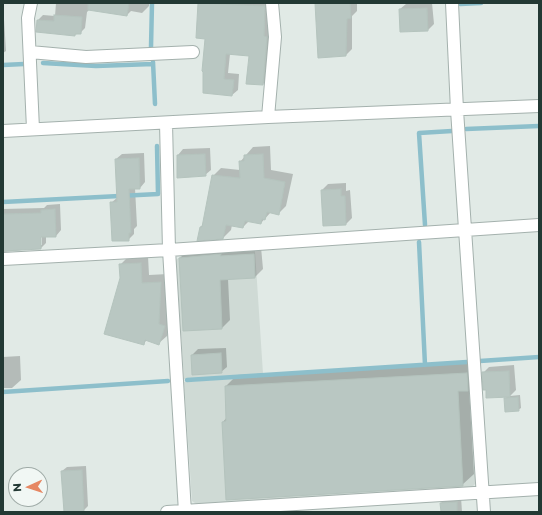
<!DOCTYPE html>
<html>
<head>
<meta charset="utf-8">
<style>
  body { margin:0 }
  #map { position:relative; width:542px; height:515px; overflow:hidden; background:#e1eae6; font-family:Montserrat,sans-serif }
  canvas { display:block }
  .frame { position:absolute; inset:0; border:4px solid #233934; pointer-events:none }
  .north { position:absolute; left:8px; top:467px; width:40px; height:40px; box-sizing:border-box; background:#f1f7f4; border:1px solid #9faba7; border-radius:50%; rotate:267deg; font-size:11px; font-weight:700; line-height:16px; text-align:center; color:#233934 }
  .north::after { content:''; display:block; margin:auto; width:14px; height:18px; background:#e68763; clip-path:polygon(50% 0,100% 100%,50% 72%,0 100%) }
</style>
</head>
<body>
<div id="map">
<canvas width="542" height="515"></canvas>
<div class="frame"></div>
<div class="north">N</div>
</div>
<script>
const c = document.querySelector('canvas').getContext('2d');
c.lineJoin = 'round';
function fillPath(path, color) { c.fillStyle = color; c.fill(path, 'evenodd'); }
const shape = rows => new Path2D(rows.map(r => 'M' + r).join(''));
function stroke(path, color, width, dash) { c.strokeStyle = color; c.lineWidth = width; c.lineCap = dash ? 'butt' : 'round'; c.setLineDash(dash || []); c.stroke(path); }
const built = shape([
  [255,251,263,374,184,379,176,260,182,255],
  [469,363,476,483,471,488,198,505,192,501,184,382]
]);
const shadow = shape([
  [3,3,6,51,3,53],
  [56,3,93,3,92,7,87,12,85,28,80,33,74,35,38,20,43,15,55,16],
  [100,3,149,3,149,6,142,13,131,11,127,15],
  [199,3,270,3,268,79,263,84,250,55,230,54,228,73,239,74,238,90,232,95,204,92,206,38,197,37],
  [280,3,304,3,281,4],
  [316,3,357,3,357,11,352,16,352,49,346,55],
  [432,3,434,24,428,30,400,9,406,4],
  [270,146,271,170,293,174,286,206,278,214,271,212,261,223,249,221,243,227,232,225,231,230,223,238,200,227,204,224,213,176,221,168,240,170,240,162,253,147],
  [210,148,211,170,205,175,178,155,183,149],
  [144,153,145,182,140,188,135,188,137,226,134,229,134,234,128,240,111,203,118,197,116,159,122,154],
  [346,183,346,191,350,190,352,218,346,224,322,190,328,184],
  [60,204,61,230,56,236,46,236,46,243,41,248,3,252,3,209,44,208,47,205],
  [40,232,42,232,42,245,40,245],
  [261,247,263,269,255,277,228,279,230,320,222,328,180,258,188,250],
  [148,256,149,275,168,274,167,317,172,318,167,336,159,343,147,340,143,344,121,278,120,265,128,257],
  [226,348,227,367,221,372,192,355,198,349],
  [20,356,21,380,12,388,3,388,3,357],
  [478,362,479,378,469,388,474,474,462,485,223,422,227,417,226,386,237,375],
  [514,365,516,390,510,396,520,395,521,408,518,410,505,399,508,396,487,389,483,373,489,367],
  [86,466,88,506,83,511,62,471,67,467],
  [461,497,462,512,470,512,442,512,441,503,446,498]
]);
const stream = shape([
  [460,4,481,3],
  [151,47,152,3],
  [153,62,155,104],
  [43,63,96,66,153,64],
  [3,65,24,64],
  [466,129,539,126],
  [3,202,158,194,157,146],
  [425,225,419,133,452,131],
  [419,242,425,365],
  [480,361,539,357],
  [187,380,467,362],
  [3,392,168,381]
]);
const building = shape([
  [88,3,129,3,127,16,88,10,88,3],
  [198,3,265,6,264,36,267,37,263,85,246,84,249,56,226,54,224,79,234,80,232,96,203,93,203,72,202,71,205,39,196,38,198,3],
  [315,3,350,3,351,18,347,19,346,56,318,58,315,3],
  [427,8,428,31,400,32,399,9,427,8],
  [54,15,82,17,81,34,75,34,75,36,36,32,37,20,54,21,54,15],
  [205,154,206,176,177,178,177,155,205,154],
  [263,154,264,178,285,182,279,215,267,212,265,220,262,219,261,224,245,221,243,228,226,225,223,239,197,241,200,227,202,227,212,175,240,178,239,161,244,161,244,155,263,154],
  [139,158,140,189,129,189,131,233,129,233,129,241,112,241,110,202,117,202,115,159,139,158],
  [341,189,341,196,345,196,346,225,323,226,321,190,341,189],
  [55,209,56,237,41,237,41,249,3,251,3,214,41,213,41,210,55,209],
  [221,254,220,256,254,254,255,278,220,280,222,329,183,331,179,258,221,254],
  [141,263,142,283,161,282,159,324,165,326,159,345,145,340,144,345,104,334,120,278,119,264,141,263],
  [221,353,222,373,192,375,191,355,221,353],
  [509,371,510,397,486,398,486,390,483,390,482,372,509,371],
  [467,373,468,391,458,391,463,486,226,500,222,422,226,421,225,386,467,373],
  [518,397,519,411,505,412,504,398,518,397],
  [82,470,84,512,64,512,61,471,82,470],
  [457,502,457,512,441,512,440,503,457,502]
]);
const minor = shape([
  [31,3,28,18,33,129],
  [452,3,457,110,484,512],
  [30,52,86,57,193,52],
  [268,117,275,37,272,3],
  [166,123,169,250,185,512],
  [3,131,268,117,539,106],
  [3,259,169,250,539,225],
  [167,512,539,489]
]);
fillPath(built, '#cfdad5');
fillPath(shadow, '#0003');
stroke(stream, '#8dbfcb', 4.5);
fillPath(building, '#b9c7c2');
stroke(building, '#b4c3bd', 1);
stroke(minor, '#a4b1ad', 14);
stroke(minor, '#fff', 12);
</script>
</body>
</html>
